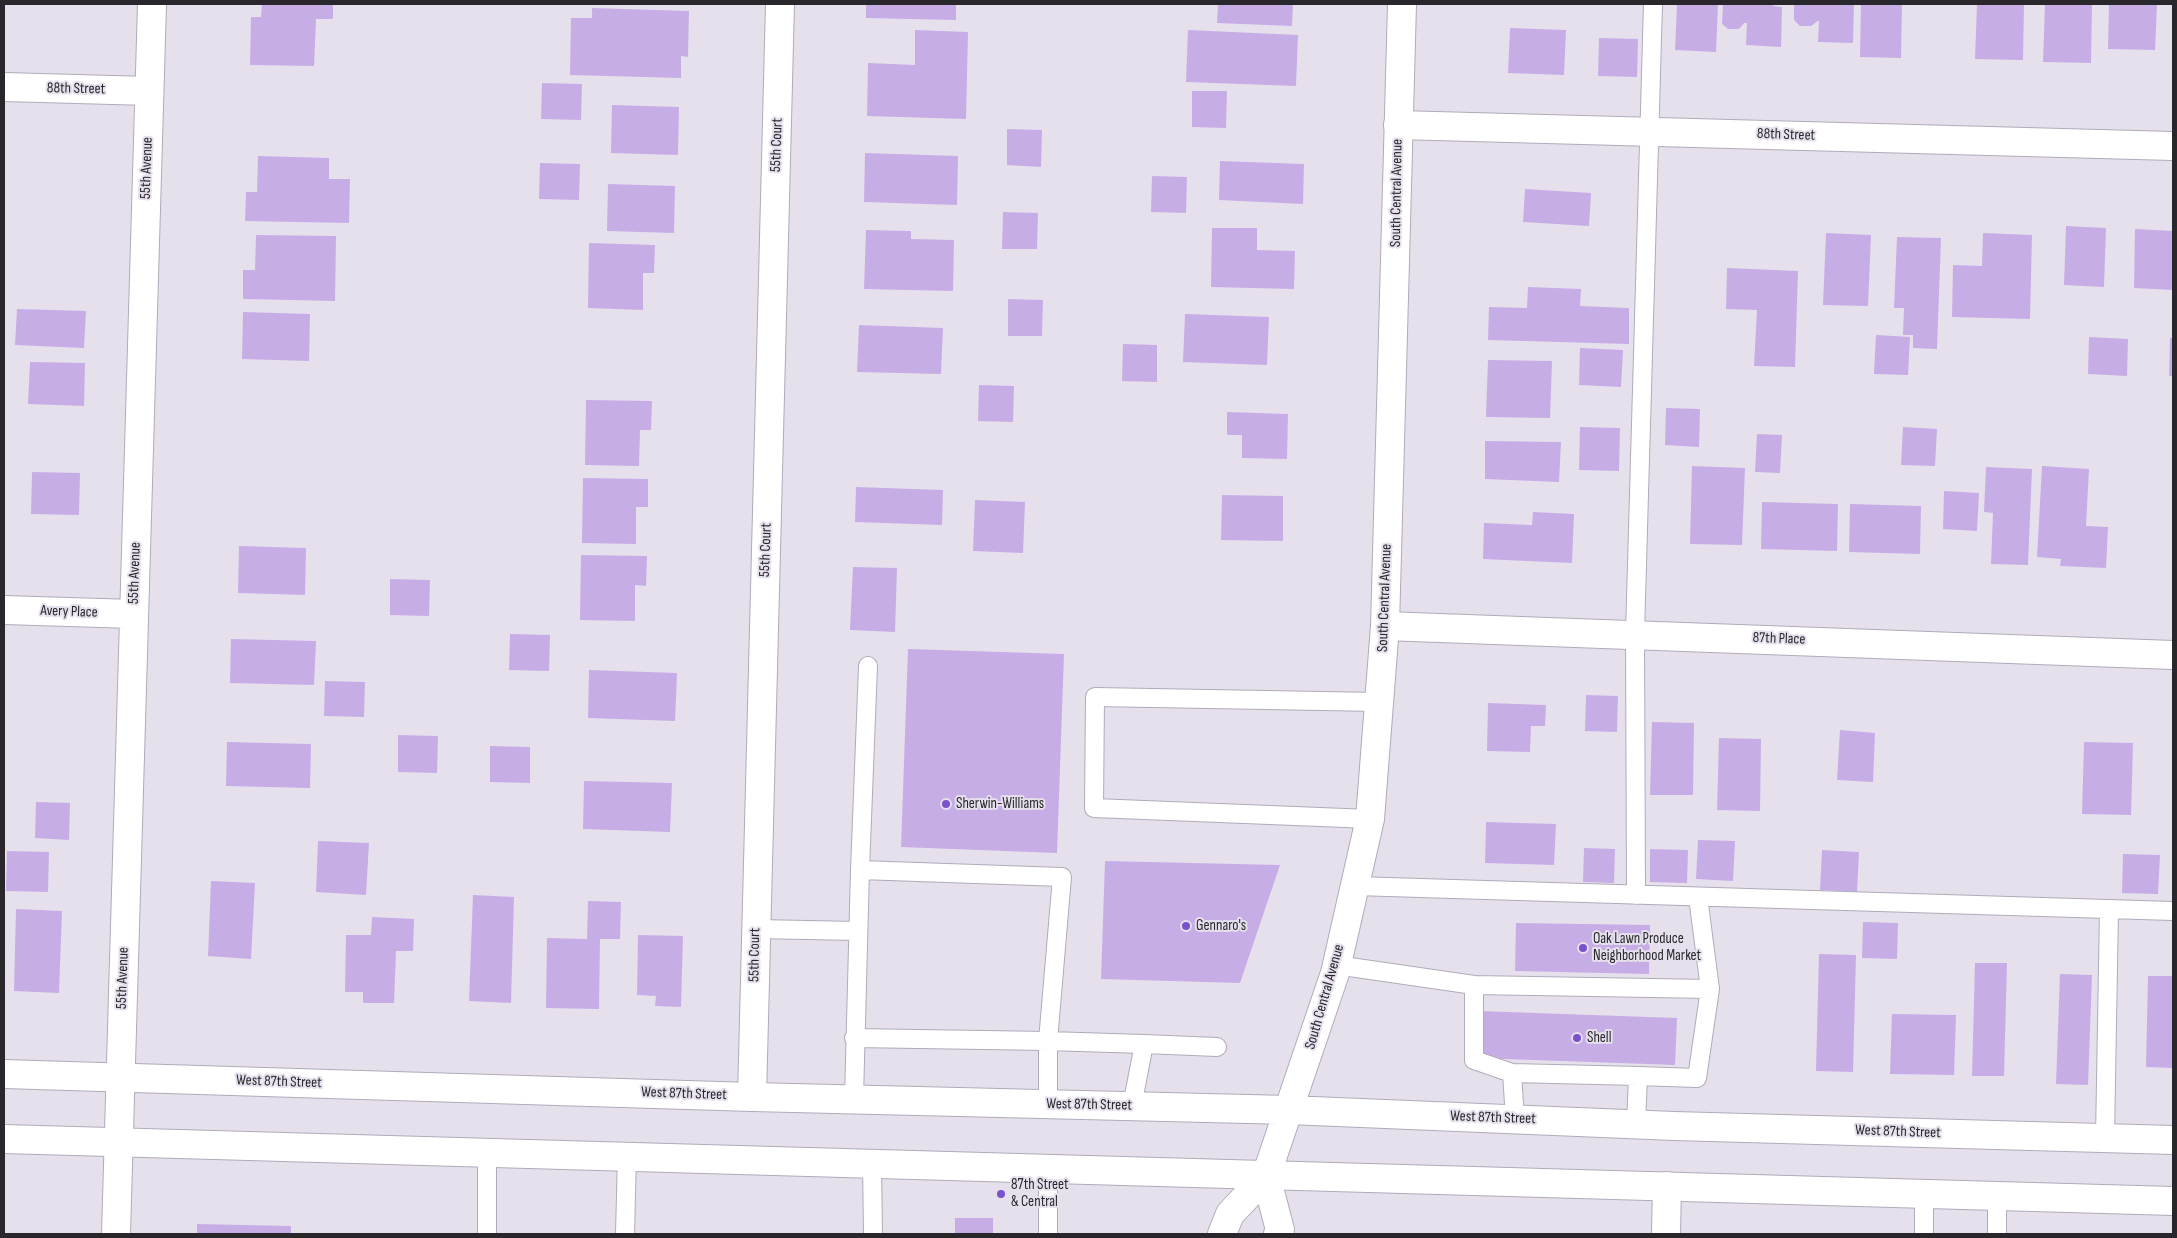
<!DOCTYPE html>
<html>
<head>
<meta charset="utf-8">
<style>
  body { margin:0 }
  #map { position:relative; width:2177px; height:1238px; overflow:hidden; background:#e6e0ed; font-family:"Sofia Sans Condensed",sans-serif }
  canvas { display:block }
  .frame { position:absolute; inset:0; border:5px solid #29272b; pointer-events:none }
</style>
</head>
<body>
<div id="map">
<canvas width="2177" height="1238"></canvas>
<div class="frame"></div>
</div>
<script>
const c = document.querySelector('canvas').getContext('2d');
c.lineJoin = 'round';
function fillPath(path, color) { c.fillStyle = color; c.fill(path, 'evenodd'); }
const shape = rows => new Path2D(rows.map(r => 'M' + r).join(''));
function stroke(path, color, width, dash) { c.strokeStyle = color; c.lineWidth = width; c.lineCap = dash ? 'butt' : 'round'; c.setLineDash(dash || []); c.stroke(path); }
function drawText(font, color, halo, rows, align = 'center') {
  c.font = font + ' "Sofia Sans Condensed",sans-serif'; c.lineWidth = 4; c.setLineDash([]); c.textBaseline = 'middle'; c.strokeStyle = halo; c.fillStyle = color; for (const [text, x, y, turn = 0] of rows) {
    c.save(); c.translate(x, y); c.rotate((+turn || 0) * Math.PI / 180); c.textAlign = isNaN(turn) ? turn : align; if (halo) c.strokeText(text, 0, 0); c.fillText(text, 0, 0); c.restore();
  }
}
const building = shape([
  [262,4,333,4,333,19,316,19,314,66,250,65,251,17,261,17],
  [866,4,956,4,956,20,866,18],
  [1218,4,1293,4,1292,26,1217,23],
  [1677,4,1718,4,1716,52,1675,50],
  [1723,4,1773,4,1773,6,1782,7,1781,47,1746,45,1747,23,1744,23,1739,29,1728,29,1722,24],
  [1794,4,1854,4,1853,43,1818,42,1819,20,1811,26,1800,26,1794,20],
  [1861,4,1902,4,1901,58,1860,57],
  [1977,4,2024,4,2023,60,1975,59],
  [2045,4,2092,4,2091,63,2043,62],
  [2109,4,2157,4,2155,50,2108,49],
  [592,8,689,11,688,57,681,56,681,78,570,75,571,18,592,18],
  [1510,28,1566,30,1564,75,1508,73],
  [915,30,968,32,966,119,867,116,868,63,915,65],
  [1188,30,1298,35,1296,86,1186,82],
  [1599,38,1638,39,1637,77,1598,76],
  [542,83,582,84,581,120,541,119],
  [1192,91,1227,91,1226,128,1192,127],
  [612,105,679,107,678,155,611,153],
  [1007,129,1042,130,1041,167,1007,165],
  [865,153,958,156,957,205,864,202],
  [258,156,329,158,329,179,350,179,349,223,245,221,246,192,257,192],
  [1220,161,1304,164,1303,204,1219,200],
  [540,163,580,164,579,200,539,199],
  [1152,176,1187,177,1186,213,1151,212],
  [608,184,675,186,674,233,607,231],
  [1525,189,1591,193,1589,226,1523,222],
  [1003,212,1038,213,1037,249,1002,249],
  [2066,226,2106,228,2104,287,2064,285],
  [1212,228,1257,228,1257,250,1295,251,1294,289,1211,287],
  [2135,229,2173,231,2173,290,2134,288],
  [866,230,911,231,911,239,954,240,953,291,864,289],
  [1826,233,1871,235,1868,306,1823,305],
  [1983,233,2032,235,2030,319,1952,317,1953,265,1982,266],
  [256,235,336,236,335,301,243,299,243,270,255,270],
  [1897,237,1941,238,1937,349,1913,348,1913,335,1903,335,1904,308,1894,308],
  [589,243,655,245,654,273,643,273,643,310,588,308],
  [1727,268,1798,271,1795,367,1754,366,1757,310,1726,309],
  [1528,287,1581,289,1580,306,1629,308,1629,344,1488,340,1489,307,1527,308],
  [1008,299,1043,300,1042,336,1008,336],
  [17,309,86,311,84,348,15,345],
  [243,312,310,314,309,361,242,359],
  [1185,314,1269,317,1267,365,1183,362],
  [859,325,943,328,941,374,857,372],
  [1876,335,1910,337,1908,375,1874,374],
  [2089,337,2128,339,2127,376,2088,374],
  [2170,338,2173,338,2173,376,2169,376],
  [1123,344,1157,345,1157,382,1122,381],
  [1580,348,1623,350,1621,387,1579,385],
  [1488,360,1552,361,1550,418,1486,417],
  [30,362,85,363,84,406,28,404],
  [979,385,1014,386,1013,422,978,421],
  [586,400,652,401,651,430,640,430,639,466,585,465],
  [1666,408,1700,409,1699,447,1665,445],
  [1227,412,1288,414,1287,459,1242,458,1242,435,1227,435],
  [1580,427,1620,428,1619,471,1579,470],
  [1903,427,1937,429,1935,466,1901,465],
  [1757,434,1782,435,1780,473,1755,472],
  [1485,441,1561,442,1559,482,1485,479],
  [1692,466,1745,468,1742,545,1690,544],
  [2042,466,2089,469,2086,526,2108,527,2106,568,2060,566,2061,559,2037,557],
  [1986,467,2032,469,2028,565,1991,564,1993,513,1984,512],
  [32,472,80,473,79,515,31,514],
  [583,478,648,479,648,507,636,507,636,544,582,543],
  [856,487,943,490,942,525,855,522],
  [1944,491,1979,493,1977,531,1943,529],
  [1222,495,1283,496,1283,541,1221,540],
  [975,500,1025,502,1023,553,973,551],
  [1762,502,1838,504,1837,551,1761,549],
  [1850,504,1921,506,1920,554,1849,552],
  [1533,512,1574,514,1572,563,1483,559,1484,523,1532,525],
  [239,546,306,548,305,595,238,593],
  [581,555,647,556,646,586,635,585,635,621,580,620],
  [853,567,897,568,895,632,850,630],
  [390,579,430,580,429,616,390,615],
  [510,634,550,635,549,671,509,670],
  [231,639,316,641,314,685,230,683],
  [908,649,1064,654,1057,853,901,847],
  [589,670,677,673,675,721,588,718],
  [325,681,365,682,364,717,324,716],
  [1586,695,1618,696,1617,732,1585,731],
  [1488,703,1546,705,1545,726,1531,726,1530,752,1487,751],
  [1652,722,1694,723,1693,795,1650,795],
  [1840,730,1875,733,1873,782,1837,780],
  [398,735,438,736,437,773,398,772],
  [1719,738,1761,739,1760,811,1717,810],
  [227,742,311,744,310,788,226,786],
  [2084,742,2133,743,2131,815,2082,814],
  [490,746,530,747,530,783,490,782],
  [584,781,672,783,670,832,583,829],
  [36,802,70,803,69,840,35,838],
  [1486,822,1556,824,1554,865,1485,863],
  [1698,840,1735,841,1733,881,1696,879],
  [318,841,369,843,366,895,316,892],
  [1584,848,1615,849,1614,883,1583,882],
  [1650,849,1688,850,1687,883,1650,882],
  [1822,850,1859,852,1857,892,1820,890],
  [7,851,49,852,48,892,6,891],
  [2123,854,2160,855,2158,894,2122,893],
  [1105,861,1280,865,1240,983,1101,979],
  [211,881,255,883,251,959,208,956],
  [473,895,514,897,511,1003,469,1001],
  [588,901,621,902,620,939,600,939,599,1009,546,1008,547,938,587,939],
  [16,909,62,911,59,993,14,991],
  [372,917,414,919,413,951,396,951,394,1003,363,1003,363,992,345,992,346,935,371,935],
  [1863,922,1898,923,1897,959,1862,958],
  [1516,923,1650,925,1649,974,1515,971],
  [638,935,683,936,681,1007,655,1006,656,996,637,995],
  [1819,954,1856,955,1853,1072,1816,1071],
  [1975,963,2007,963,2004,1076,1972,1076],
  [2060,974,2092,975,2088,1085,2056,1084],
  [2148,976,2173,976,2173,1068,2146,1067],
  [1479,1011,1677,1018,1675,1065,1477,1058],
  [1892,1014,1956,1015,1954,1075,1890,1074],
  [955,1218,993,1218,993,1234,955,1234],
  [197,1224,291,1226,291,1234,197,1234]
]);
const lane = shape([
  [1370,819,1094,808,1095,697,1379,702],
  [1355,886,2173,911],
  [1636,895,1635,634,1653,4],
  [1698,897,1710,989],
  [756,929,858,931],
  [1336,965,1474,985,1474,1060,1512,1073],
  [1474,985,1710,989,1697,1078,1638,1076],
  [854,1038,1048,1041,1062,877,860,870,868,666],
  [854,1098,860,870],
  [1048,1104,1048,1041,1144,1044],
  [1132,1106,1144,1044,1217,1047],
  [1515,1119,1512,1073,1638,1076,1636,1124],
  [2105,1138,2109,909],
  [872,1164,873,1234],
  [1048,1168,1048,1234],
  [487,1234,487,1152],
  [625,1234,627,1156],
  [1924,1234,1924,1193],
  [1997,1234,1997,1195]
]);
const street = shape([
  [4,87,149,91],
  [1398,125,2173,146],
  [4,610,134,614],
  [1385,626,2173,655],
  [752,1097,780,4],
  [116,1234,152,4],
  [1666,1234,1667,1186]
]);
const secondary = shape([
  [4,1074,752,1097,1289,1110,1674,1126,2173,1140],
  [4,1139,2173,1201],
  [1266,1176,1280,1230,1278,1234],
  [1222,1234,1230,1214,1266,1176,1335,973,1370,819,1385,626,1402,4]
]);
const markers = [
  [946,804,5,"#7a52cb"],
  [1186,926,5,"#7a52cb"],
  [1583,948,5,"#7a52cb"],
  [1577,1038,5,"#7a52cb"],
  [1001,1194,5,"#7a52cb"]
];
const streetNames = [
  ["88th Street",76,89,1],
  ["88th Street",1786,135,2],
  ["55th Court",777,145,-88],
  ["55th Avenue",147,168,-88],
  ["South Central Avenue",1397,193,-89],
  ["55th Court",766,550,-88],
  ["55th Avenue",135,573,-88],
  ["South Central Avenue",1385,598,-88],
  ["Avery Place",69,612,2],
  ["87th Place",1779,639,2],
  ["55th Court",755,955,-89],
  ["55th Avenue",123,978,-88],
  ["South Central Avenue",1325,997,-74],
  ["West 87th Street",279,1082,2],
  ["West 87th Street",684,1094,2],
  ["West 87th Street",1089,1105,1],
  ["West 87th Street",1493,1118,2],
  ["West 87th Street",1898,1132,2]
];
const poiNames = [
  ["Sherwin-Williams",956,804],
  ["Gennaro's",1196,926],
  ["Oak Lawn Produce",1593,939],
  ["Neighborhood Market",1593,956],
  ["Shell",1587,1038],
  ["87th Street",1011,1185],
  ["& Central",1011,1202]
];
fillPath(building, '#c7ade6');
stroke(lane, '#b0abb8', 20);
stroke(street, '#b0abb8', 30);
stroke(secondary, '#b0abb8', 30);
stroke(lane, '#fff', 18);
stroke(street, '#fff', 28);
stroke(secondary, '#fff', 28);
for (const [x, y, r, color] of markers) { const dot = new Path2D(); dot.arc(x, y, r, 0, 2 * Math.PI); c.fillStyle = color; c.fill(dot); stroke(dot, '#e6e0ed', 2); }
drawText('15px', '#29272b', '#e6e0ed', streetNames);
drawText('15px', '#29272b', '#e6e0ed', poiNames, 'left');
</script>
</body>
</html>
